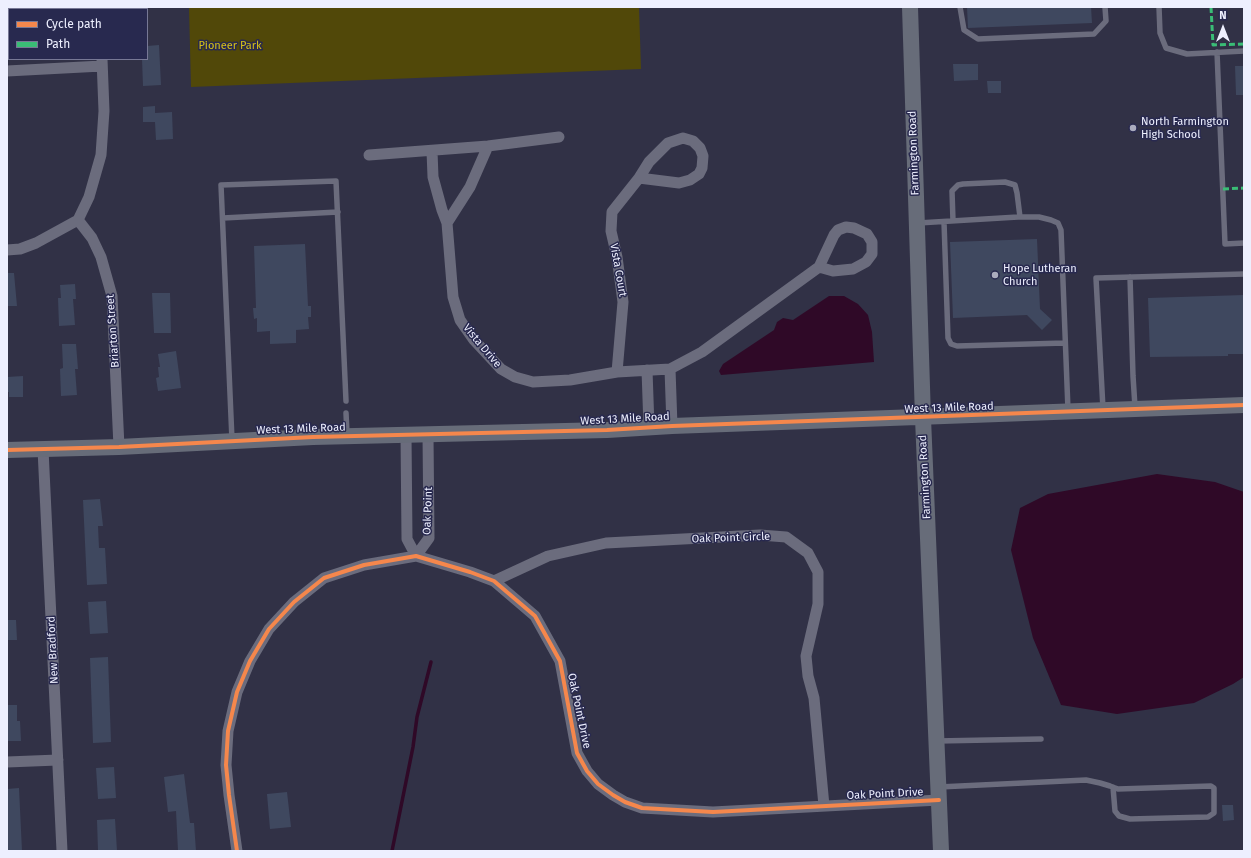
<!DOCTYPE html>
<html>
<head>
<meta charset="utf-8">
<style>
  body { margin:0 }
  #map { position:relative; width:1251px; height:858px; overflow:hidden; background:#313146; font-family:"Fira Sans",sans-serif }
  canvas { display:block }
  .frame { position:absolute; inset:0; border:8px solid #edeffe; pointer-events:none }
  .legend { position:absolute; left:8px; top:8px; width:140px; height:52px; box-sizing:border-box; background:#28294f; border:1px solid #777895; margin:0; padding:5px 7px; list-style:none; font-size:12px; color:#edeffe }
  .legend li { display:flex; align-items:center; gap:8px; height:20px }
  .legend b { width:20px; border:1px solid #777895 }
  .north { position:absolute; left:1203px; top:8px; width:40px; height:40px; -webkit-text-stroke:3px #28294f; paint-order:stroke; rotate:0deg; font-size:11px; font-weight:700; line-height:16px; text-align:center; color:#edeffe }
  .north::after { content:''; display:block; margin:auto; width:14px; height:18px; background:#edeffe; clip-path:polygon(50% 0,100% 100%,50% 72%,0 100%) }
</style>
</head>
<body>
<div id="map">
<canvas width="1251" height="858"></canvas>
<div class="frame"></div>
<ul class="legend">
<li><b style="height:5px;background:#f5874c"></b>Cycle path</li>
<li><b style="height:5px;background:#3abd76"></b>Path</li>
</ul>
<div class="north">N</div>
</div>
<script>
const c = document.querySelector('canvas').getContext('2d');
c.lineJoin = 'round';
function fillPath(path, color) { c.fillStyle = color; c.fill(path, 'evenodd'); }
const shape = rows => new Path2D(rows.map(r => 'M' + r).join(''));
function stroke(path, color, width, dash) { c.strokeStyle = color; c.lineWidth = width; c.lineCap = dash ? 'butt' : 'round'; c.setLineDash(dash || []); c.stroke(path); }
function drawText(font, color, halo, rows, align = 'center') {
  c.font = font + ' "Fira Sans",sans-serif'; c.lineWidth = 3; c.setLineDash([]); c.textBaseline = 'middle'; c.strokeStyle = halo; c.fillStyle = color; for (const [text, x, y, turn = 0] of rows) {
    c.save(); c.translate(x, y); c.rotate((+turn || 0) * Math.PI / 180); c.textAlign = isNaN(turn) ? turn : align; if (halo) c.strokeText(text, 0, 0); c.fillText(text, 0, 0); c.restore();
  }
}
const green = shape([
  [189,7,639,7,641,69,191,87]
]);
const water = shape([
  [829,296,844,296,858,304,868,315,872,332,874,362,721,375,719,371,723,364,774,330,777,322,783,318,793,320],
  [1157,474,1215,482,1244,492,1244,677,1233,684,1194,703,1117,714,1061,705,1033,638,1011,550,1020,508,1048,494]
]);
const stream = shape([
  [392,851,413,747,417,717,431,662]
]);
const building = shape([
  [967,7,1091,7,1092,23,968,28],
  [159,45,161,85,143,86,142,59,147,59,147,46],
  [953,64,978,64,978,80,954,81],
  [1235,66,1244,66,1244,95,1236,95],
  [987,81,1001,81,1001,93,988,93],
  [155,106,155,113,172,112,173,139,156,140,155,122,143,122,143,107],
  [1037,239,1040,309,1052,320,1042,330,1027,315,953,318,950,242],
  [305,244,308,306,311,306,311,317,308,317,309,329,296,330,296,343,270,344,270,331,257,332,257,318,254,319,253,308,256,308,254,246],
  [7,273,14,273,17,306,7,306],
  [75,284,76,299,73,299,75,325,59,326,58,298,61,298,60,285],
  [152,293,170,293,171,333,154,333],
  [1244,295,1244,354,1228,354,1228,356,1150,357,1148,298],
  [62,344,76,344,78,369,75,369,77,395,61,396,60,369,63,368],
  [176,351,181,388,158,391,156,378,159,377,158,367,160,367,158,354],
  [23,376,23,397,9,397,9,392,7,392,7,377],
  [100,499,103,526,98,526,99,548,105,548,107,584,87,585,83,500],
  [106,601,108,633,90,634,88,602],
  [7,620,16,620,17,640,7,640],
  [108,657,111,742,93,743,90,658],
  [7,705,17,705,17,721,20,721,21,741,7,741],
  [114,767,116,798,98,799,96,768],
  [184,774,190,823,194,823,196,851,178,851,176,811,168,812,164,777],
  [19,788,22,851,7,851,7,789],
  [287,792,291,827,270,829,267,794],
  [1222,805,1233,805,1234,820,1223,821],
  [115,819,117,851,98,851,97,820]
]);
const lane = shape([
  [960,7,964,30,978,39,1094,34,1106,21,1105,7],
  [1159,7,1160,33,1166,48,1187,54,1244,51],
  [1217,52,1225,244,1244,243],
  [223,218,338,212],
  [953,221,952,191,958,185,963,184,1005,182,1015,185,1017,193,1020,217],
  [944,222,948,338,951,344,957,346,1065,343],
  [918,223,1018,217,1039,217,1051,220,1058,223,1061,230,1068,410],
  [1130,277,1133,376,1135,407],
  [1103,409,1096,278,1244,274],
  [346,413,347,434],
  [232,440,221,185,336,181,346,401],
  [937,741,1041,739],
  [939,787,1086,780,1100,783,1110,786,1118,789,1211,786,1214,788,1214,813,1208,817,1130,819,1119,816,1115,811,1113,787]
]);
const street = shape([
  [101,7,101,9],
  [7,71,102,66],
  [432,151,433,177,442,210,447,223,453,297,460,320,474,340,501,369,515,377,533,382,570,380,617,372,670,369,702,352,819,267,834,235,838,230,846,227,854,228,867,234,872,242,872,254,866,262,853,269,833,271,819,267],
  [369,155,488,146,559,137],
  [78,220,92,238,101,257,112,296,119,447],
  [78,220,89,197,101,155,104,111,102,59],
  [447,223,470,187,488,146],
  [7,250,20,249,36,243,78,220],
  [670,369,672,426],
  [647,370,649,427],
  [617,372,623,302,617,257,611,231,612,212,639,178,649,162,668,143,683,138,693,141,700,148,703,156,702,168,699,174,690,180,679,183,639,178],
  [406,435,407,539,416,556,429,538,428,435],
  [43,449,62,851],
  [494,581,548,556,606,543,760,535,786,537,808,553,818,572,818,604,806,656,808,676,814,698,824,806],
  [7,762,58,760],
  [237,851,229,795,226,765,228,731,237,692,250,661,269,629,294,602,324,578,364,565,416,556,470,572,494,581,535,616,560,661,577,753,587,771,598,784,613,795,625,802,642,808,713,812,939,800]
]);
const secondary = shape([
  [910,7,923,418,941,851],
  [7,450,119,447,313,437,607,430,672,426,1244,405]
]);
const quiet = shape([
  [1211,7,1213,45,1244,44],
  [1223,189,1244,188]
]);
const cycleway = shape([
  [7,450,119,447,313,437,607,430,672,426,1244,405],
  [237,851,229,795,226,765,228,731,237,692,250,661,269,629,294,602,324,578,364,565,416,556,470,572,494,581,535,616,560,661,577,753,587,771,598,784,613,795,625,802,642,808,713,812,939,800]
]);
const markers = [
  [1133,128,4,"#abacbe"],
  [995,275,4,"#abacbe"]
];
const parkNames = [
  ["Pioneer Park",230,46]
];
const poiNames = [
  ["North Farmington",1141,122],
  ["High School",1141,135],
  ["Hope Lutheran",1003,269],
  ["Church",1003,282]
];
const streetNames = [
  ["Farmington Road",914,153,-92],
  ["Vista Court",618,270,80],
  ["Briarton Street",113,331,-94],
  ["Vista Drive",482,346,50],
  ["West 13 Mile Road",949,408,-2],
  ["West 13 Mile Road",625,419,-3],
  ["West 13 Mile Road",301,429,-2],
  ["Farmington Road",925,477,-93],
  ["Oak Point",428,511,-88],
  ["Oak Point Circle",731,538,-2],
  ["New Bradford",53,650,-93],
  ["Oak Point Drive",579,711,78],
  ["Oak Point Drive",885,794,-3]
];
fillPath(green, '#514809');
fillPath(water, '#2f0927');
stroke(stream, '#2f0927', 3.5);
fillPath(building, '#3f485f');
stroke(lane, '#6b6c7d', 5.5);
stroke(street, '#6b6c7d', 11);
stroke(secondary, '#676c79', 16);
stroke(quiet, '#3abd76', 3, [6, 3]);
stroke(cycleway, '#f5874c', 4);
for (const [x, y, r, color] of markers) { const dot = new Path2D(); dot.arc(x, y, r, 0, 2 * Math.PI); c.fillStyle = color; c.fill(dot); stroke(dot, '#28294f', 1.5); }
drawText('11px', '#d6c016', '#28294f', parkNames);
drawText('11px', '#edeffe', '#28294f', poiNames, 'left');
drawText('11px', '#edeffe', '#28294f', streetNames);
</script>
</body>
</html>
